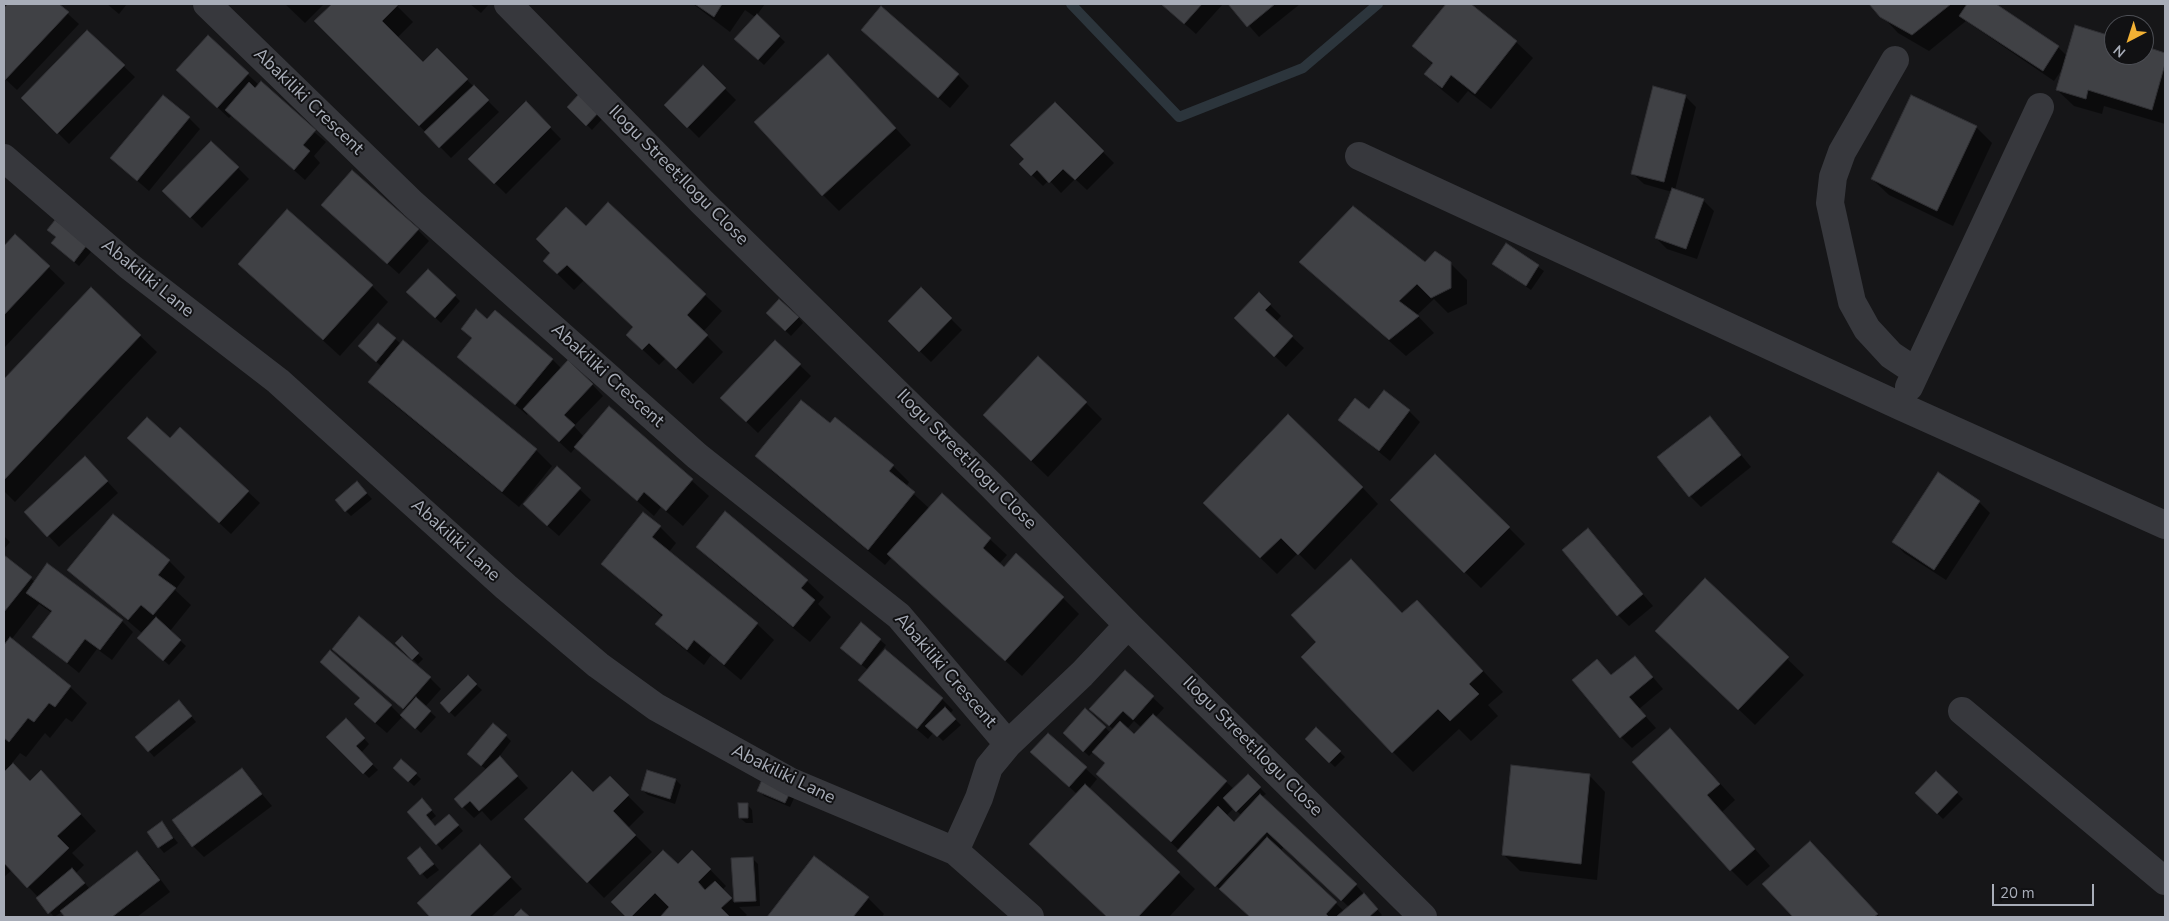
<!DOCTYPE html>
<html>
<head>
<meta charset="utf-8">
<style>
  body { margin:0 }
  #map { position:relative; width:2169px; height:921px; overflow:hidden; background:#161618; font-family:"Nunito Sans",sans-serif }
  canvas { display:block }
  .frame { position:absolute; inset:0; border:5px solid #a8adb8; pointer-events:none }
  .north { position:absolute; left:2104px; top:15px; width:50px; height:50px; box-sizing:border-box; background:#111113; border:1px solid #4d4f55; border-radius:50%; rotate:220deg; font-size:14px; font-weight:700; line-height:20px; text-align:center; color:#a8adb8 }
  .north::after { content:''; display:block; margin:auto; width:18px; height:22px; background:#f2b134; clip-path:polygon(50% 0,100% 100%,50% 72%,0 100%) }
  .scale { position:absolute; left:1992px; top:884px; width:102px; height:22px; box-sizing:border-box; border:2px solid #a8adb8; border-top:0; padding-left:6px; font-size:15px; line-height:18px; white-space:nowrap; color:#a8adb8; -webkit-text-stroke:4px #111113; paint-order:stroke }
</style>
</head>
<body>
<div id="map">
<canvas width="2169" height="921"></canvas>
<div class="frame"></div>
<div class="north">N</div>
<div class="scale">20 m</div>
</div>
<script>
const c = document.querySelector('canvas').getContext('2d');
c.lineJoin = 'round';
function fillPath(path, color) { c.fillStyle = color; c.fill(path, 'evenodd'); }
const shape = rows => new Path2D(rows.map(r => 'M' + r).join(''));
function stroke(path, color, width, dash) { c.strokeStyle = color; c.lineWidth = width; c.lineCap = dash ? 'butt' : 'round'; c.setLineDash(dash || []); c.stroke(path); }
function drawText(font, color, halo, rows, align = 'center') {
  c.font = font + ' "Nunito Sans",sans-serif'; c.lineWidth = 4; c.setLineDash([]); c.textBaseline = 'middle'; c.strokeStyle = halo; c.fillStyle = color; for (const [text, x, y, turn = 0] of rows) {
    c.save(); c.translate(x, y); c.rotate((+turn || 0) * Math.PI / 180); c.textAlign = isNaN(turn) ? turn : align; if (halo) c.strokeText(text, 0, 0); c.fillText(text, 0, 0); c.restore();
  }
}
const shadow = shape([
  [10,4,57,4,79,24,17,90,4,78,4,10],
  [107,4,127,4,119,14],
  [285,4,324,4,305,23],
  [333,4,395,4,413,22,397,38,423,64,437,50,499,112,451,158,316,21],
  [470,4,489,4,481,13],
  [693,4,765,4,757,15,785,42,764,65,736,39,755,17,745,10,730,32],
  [1162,4,1223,4,1196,34],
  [1230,4,1300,4,1259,37],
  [1448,4,1469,4,1516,42,1533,58,1491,109,1468,91,1458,103,1442,90,1426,74,1433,65,1414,46],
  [1871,4,1994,4,2058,47,2067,56,2114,38,2114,55,2144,55,2144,47,2165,54,2165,124,2104,106,2102,114,2074,106,2057,90,2063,68,2054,81,1966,21,1929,51,1898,33],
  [862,30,958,75,969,86,950,108],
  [87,31,135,77,69,144,23,98],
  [208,37,259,85,326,142,314,156,320,163,305,180,232,115,229,118,189,81],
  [703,67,736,100,699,138,666,105],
  [844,72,911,145,839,211,823,195],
  [580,95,604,117,592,130,569,107],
  [1685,96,1696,107,1675,190,1703,200,1714,211,1697,259,1667,249,1656,238,1672,192,1644,184,1632,173],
  [526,103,561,139,506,194,470,159],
  [1055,104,1114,163,1087,190,1075,179,1061,193,1049,180,1043,186,1021,164,1026,159],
  [189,118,200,129,149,191,111,158],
  [1976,127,1992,143,1953,226,1889,195,1872,179],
  [212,142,249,179,202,228,175,202],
  [608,204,722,311,703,332,723,352,693,384,666,358,659,365,644,351,628,335,635,328,584,280,574,290,544,261,587,227],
  [334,216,418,230,429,241,399,274],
  [15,235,65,283,4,348,4,248],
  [1506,245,1544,271,1531,290,1493,264],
  [86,246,91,252,79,266,58,248],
  [1300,262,1450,263,1467,280,1467,304,1448,313,1434,299,1417,315,1434,333,1406,356],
  [239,264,372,286,388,302,340,356],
  [91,289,157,352,15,502,4,491,4,381],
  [921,289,962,330,931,362,889,321],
  [1259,294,1281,316,1276,322,1304,348,1286,367,1247,329],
  [455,296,460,301,441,323,413,297],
  [767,313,798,317,803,323,791,336],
  [488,321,552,359,562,369,592,384,603,396,574,426,584,437,610,408,709,496,683,526,661,507,654,516,576,447,571,453,528,413,527,415,458,356,473,339,462,329],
  [395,339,536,450,552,466,519,507,386,398,370,382,382,367,365,351],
  [775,341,811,376,758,433,733,409],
  [1086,403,1102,419,1048,477,1001,432],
  [1370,411,1409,411,1420,422,1390,461,1340,420],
  [1710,417,1751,467,1701,507,1690,496],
  [830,425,893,466,909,482,906,487,930,509,942,495,1007,555,999,564,1004,569,1063,598,1079,614,1022,676,892,557,885,565,773,472,757,456],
  [180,429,260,503,231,534,140,449,170,440],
  [557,468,591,500,559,536,535,515],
  [96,469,118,493,59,547,26,512],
  [1362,487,1378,504,1315,570,1298,553,1277,574,1221,520],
  [362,488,372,499,351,516,346,511],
  [1392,500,1509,528,1525,544,1481,588],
  [1979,502,1990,513,1946,580,1904,553,1893,541],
  [725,513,807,581,824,597,818,604,831,617,810,642,714,563,697,547],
  [660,527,676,543,669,552,757,624,774,640,741,680,711,655,704,665,673,640,657,624,663,617,603,564],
  [1588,530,1653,606,1629,626,1618,615],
  [4,536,10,542,4,549],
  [4,556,35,582,48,565,122,621,133,632,112,660,97,649,79,673,34,636,52,613,39,604,11,640,70,687,87,703,72,722,66,718,50,738,45,733,26,757,20,753,9,767,30,782,57,788,96,831,72,853,84,865,76,873,90,889,137,852,148,863,170,892,137,917,66,917,62,912,54,917,38,897,12,870,4,877],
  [169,561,185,577,175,590,191,605,170,631,186,646,169,665,144,643,143,634,69,570],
  [1705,580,1804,675,1755,725,1673,647],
  [1403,615,1437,622,1503,692,1488,705,1498,716,1471,741,1459,729,1413,772,1393,752,1318,642],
  [861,624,886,645,868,668,942,699,953,710,950,714,961,725,943,741,934,732,928,739,860,680,868,670,847,653],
  [402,638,423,659,418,664,397,643],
  [345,660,430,678,441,689,425,707,436,717,421,733,403,716,387,733,366,715,391,706,401,716,405,711],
  [1646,669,1663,689,1639,709,1656,728,1632,748,1621,737,1612,676],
  [1125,672,1164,708,1155,718,1234,789,1248,776,1266,794,1262,797,1356,885,1382,915,1380,917,1251,917,1195,867,1179,850,1097,774,1106,764,1094,751,1089,756,1070,738,1085,709,1111,733,1114,730,1102,720],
  [1134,721,1142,728,1134,736,1127,729],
  [1234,808,1242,816,1234,823,1226,816],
  [1284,847,1349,907,1344,911,1280,851],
  [468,677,482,690,455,717,441,703],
  [184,707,196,722,154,757,137,737],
  [346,719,369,744,361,753,378,770,369,778,328,737],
  [1316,729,1345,757,1335,767,1306,739],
  [1048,734,1097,779,1089,789,1195,889,1169,917,1108,917,1047,860,1077,794,1043,763],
  [506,736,511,741,499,757,528,788,491,821,482,811,474,818,463,807,487,770,474,760],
  [1686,746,1735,800,1722,812,1770,866,1747,886,1731,870],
  [401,760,421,779,414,786,395,768],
  [242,770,272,806,204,857,193,846],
  [1936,772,1963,799,1943,819,1916,793],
  [1589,775,1605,792,1597,880,1520,871,1504,855],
  [610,778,644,812,628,828,652,852,604,898,526,819,593,794],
  [676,780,681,785,675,804,648,795,642,790],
  [759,790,796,794,790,807,764,796],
  [747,804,752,810,753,823,746,823,740,818],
  [427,805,436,816,430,821,435,827,454,821,463,831,442,850,409,812],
  [162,823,178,843,164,853,159,847],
  [692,851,726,886,722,890,735,903,733,859,752,858,758,864,760,906,739,907,747,915,744,917,685,917,688,914,686,913,682,917,628,917,613,902,678,866],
  [426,854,439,870,427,879,409,859],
  [491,857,522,889,491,917,432,917,419,903],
  [814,857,868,898,884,914,882,917,768,917],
  [1826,859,1880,917,1795,917,1764,884]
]);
const stream = shape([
  [1071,4,1179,117,1303,68,1378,4]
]);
const building = shape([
  [8,4,59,4,69,12,5,80,4,8,8,4],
  [332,4,396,4,398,5,382,21,423,62,437,48,468,79,419,126,314,21,332,4],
  [695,4,722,4,714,17,695,4],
  [1161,4,1202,4,1184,24,1161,4],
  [1228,4,1275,4,1247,27,1228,4],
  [1446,4,1471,4,1517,41,1475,94,1451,75,1442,88,1424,74,1433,63,1412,46,1446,4],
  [1869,4,1951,4,1912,35,1880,17,1869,4],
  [1967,4,1996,4,2059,46,2043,71,1959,16,1967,4],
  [881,6,959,74,938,98,861,30,881,6],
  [757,14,780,36,758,60,734,39,757,14],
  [2075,25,2114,37,2114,55,2144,55,2144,46,2165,53,2165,64,2152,110,2088,90,2086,99,2056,90,2075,25],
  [87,30,125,65,57,134,21,98,87,30],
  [208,35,249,73,217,108,176,70,208,35],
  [828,54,896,128,822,196,754,122,828,54],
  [703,65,726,88,687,128,664,105,703,65],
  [261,81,316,130,303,145,310,151,294,170,225,110,249,82,255,88,261,81],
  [474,85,489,100,439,148,424,132,474,85],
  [1653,86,1686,95,1664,182,1631,174,1653,86],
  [580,93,600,111,586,126,567,107,580,93],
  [163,95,190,117,137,181,110,158,163,95],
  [1911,95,1977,126,1937,211,1871,179,1911,95],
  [526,101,551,127,494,184,468,159,526,101],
  [1055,102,1104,151,1075,180,1063,169,1049,183,1037,170,1031,176,1019,164,1024,159,1010,145,1055,102],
  [211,141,239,167,190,218,162,191,211,141],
  [352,170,419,229,387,264,321,205,352,170],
  [1672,188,1704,199,1686,249,1655,238,1672,188],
  [608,202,706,294,687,315,708,335,676,369,649,343,642,350,626,335,633,327,567,265,557,274,543,261,550,253,536,239,566,207,586,226,608,202],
  [1353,206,1425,262,1435,251,1451,262,1451,288,1431,298,1417,284,1399,301,1419,316,1389,340,1299,262,1353,206],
  [287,209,373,285,323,340,238,264,287,209],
  [55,220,87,245,74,262,51,243,56,237,47,230,55,220],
  [15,234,50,266,4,315,4,246,15,234],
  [1506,243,1539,265,1526,286,1492,264,1506,243],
  [428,269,456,295,435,318,406,292,428,269],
  [91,287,141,335,4,480,4,379,91,287],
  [921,287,952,318,919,352,888,321,921,287],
  [1259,292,1271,304,1265,310,1293,336,1274,357,1234,318,1259,292],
  [779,299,799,317,785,331,766,313,779,299],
  [476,309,487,319,495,310,553,359,515,405,457,357,472,338,461,329,476,309],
  [378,323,396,338,376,362,358,346,378,323],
  [403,340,537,449,502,492,368,382,403,340],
  [775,340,801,364,746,422,720,398,775,340],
  [1038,356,1087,402,1031,461,983,415,1038,356],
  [568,360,593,384,564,415,575,425,559,442,523,409,568,360],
  [1384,390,1410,410,1379,451,1338,420,1355,398,1369,409,1384,390],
  [801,400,830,423,835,417,894,465,889,471,915,492,868,550,755,456,801,400],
  [609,406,693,479,666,511,644,492,637,501,574,447,609,406],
  [1288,414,1363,487,1298,555,1281,538,1260,558,1203,503,1288,414],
  [1710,416,1741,455,1689,497,1657,457,1710,416],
  [147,417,170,438,180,427,249,491,219,523,127,438,147,417],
  [1435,454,1510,527,1464,573,1390,500,1435,454],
  [85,456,108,481,47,537,24,512,85,456],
  [557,466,581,488,547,526,523,504,557,466],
  [1938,472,1980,501,1934,570,1892,542,1938,472],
  [357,481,367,493,345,512,335,500,357,481],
  [942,493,991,538,983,548,1004,567,1016,553,1064,597,1005,661,887,554,942,493],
  [725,511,808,580,801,588,815,600,793,627,696,547,725,511],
  [643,512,661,526,652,537,758,623,724,665,694,640,687,650,655,624,663,615,601,564,643,512],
  [113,514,170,560,158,575,176,588,153,615,141,605,128,620,67,570,113,514],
  [1588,528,1643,594,1617,616,1562,550,1588,528],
  [4,555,32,577,4,612,4,555],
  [1351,559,1402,613,1417,600,1483,671,1469,684,1479,694,1450,721,1438,709,1392,753,1301,657,1316,642,1291,615,1351,559],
  [47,563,123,620,100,650,85,639,67,663,32,637,52,611,26,593,47,563],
  [1705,578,1789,657,1738,710,1655,631,1705,578],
  [359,616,431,677,403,709,332,649,359,616],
  [156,617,181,640,163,661,137,638,156,617],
  [861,622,881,639,861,665,840,648,861,622],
  [402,636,419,653,412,660,395,643,402,636],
  [10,637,71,686,55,707,49,703,34,722,28,718,9,742,4,738,4,645,10,637],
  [885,649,943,698,917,729,858,680,885,649],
  [330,650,392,705,375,723,354,704,360,698,320,662,330,650],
  [1635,656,1653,677,1629,697,1646,716,1620,738,1572,680,1597,659,1611,675,1635,656],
  [1125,670,1154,696,1133,720,1123,711,1109,726,1089,709,1125,670],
  [468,675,477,684,449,713,440,703,468,675],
  [416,697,431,711,415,729,400,715,416,697],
  [179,700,192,716,148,752,135,737,179,700],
  [945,707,956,719,937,737,925,726,945,707],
  [1085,708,1106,727,1083,752,1063,733,1085,708],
  [1153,714,1227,781,1171,842,1096,774,1105,763,1092,752,1120,721,1134,734,1153,714],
  [346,718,365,738,356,746,373,764,363,774,326,737,346,718],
  [493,723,507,735,481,766,467,754,493,723],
  [1316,727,1341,751,1329,763,1305,739,1316,727],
  [1670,728,1720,784,1707,795,1755,849,1730,871,1632,762,1670,728],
  [1048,733,1087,767,1069,787,1030,752,1048,733],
  [500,756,518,776,479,811,470,801,462,808,454,799,500,756],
  [401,759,417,773,408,782,393,768,401,759],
  [13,763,30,781,41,770,81,814,57,836,69,848,27,888,4,863,4,772,13,763],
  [1511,765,1590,774,1581,864,1502,855,1511,765],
  [242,768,262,794,192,847,172,820,242,768],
  [647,770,676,779,670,799,641,790,647,770],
  [572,771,593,792,610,776,629,795,613,811,636,835,587,883,524,819,572,771],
  [1936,771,1958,792,1937,814,1915,793,1936,771],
  [1248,774,1261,787,1236,812,1223,798,1248,774],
  [764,775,792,788,785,803,757,791,764,775],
  [1085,784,1180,872,1138,917,1107,917,1029,844,1085,784],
  [1260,794,1357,884,1341,901,1267,832,1215,887,1177,851,1218,806,1234,822,1260,794],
  [422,798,432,810,426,815,435,826,449,814,459,825,436,845,407,812,422,798],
  [738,803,748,803,748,818,739,818,738,803],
  [162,821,173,838,158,848,147,832,162,821],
  [1267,837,1337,902,1326,914,1329,917,1250,917,1219,889,1267,837],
  [1810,841,1878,914,1874,917,1793,917,1762,884,1810,841],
  [480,844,511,877,469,917,430,917,417,903,480,844],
  [420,847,434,864,420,875,407,858,420,847],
  [663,850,678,864,692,850,711,869,698,882,705,890,715,881,732,898,721,908,730,917,660,917,669,907,655,893,631,917,626,917,611,902,663,850],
  [137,851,160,880,112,917,65,917,60,911,137,851],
  [814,856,869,897,853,917,767,917,814,856],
  [753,857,756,901,734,902,731,858,753,857],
  [72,868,85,883,48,914,36,898,72,868],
  [1364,893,1378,909,1369,917,1338,917,1337,916,1364,893],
  [521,909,530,917,513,917,521,909]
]);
const minor = shape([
  [207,4,413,204,697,456,899,616,1008,744],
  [508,4,702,202,991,485,1128,625,1423,917],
  [1895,60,1842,152,1833,177,1830,203,1852,302,1867,329,1891,355,1915,371],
  [1359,156,1900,406,2165,525],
  [4,158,129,266,278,381,506,587,598,665,656,707,791,782,955,851,1030,917],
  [1909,387,2040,107],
  [1962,711,2165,881],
  [955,851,979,798,989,767,1008,744,1082,674,1128,625]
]);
const streetNames = [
  ["Abakiliki Crescent",308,102,44],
  ["Ilogu Street;Ilogu Close",678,176,45],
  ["Abakiliki Lane",147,279,39],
  ["Abakiliki Crescent",607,376,42],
  ["Ilogu Street;Ilogu Close",966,460,45],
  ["Abakiliki Lane",455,541,42],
  ["Abakiliki Crescent",945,671,49],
  ["Ilogu Street;Ilogu Close",1252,747,45],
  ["Abakiliki Lane",783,775,26]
];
fillPath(shadow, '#0007');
stroke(stream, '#2c353c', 10);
fillPath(building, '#404145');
stroke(building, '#303034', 1);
stroke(minor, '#37383d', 28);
drawText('18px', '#a8adb8', '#111113', streetNames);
</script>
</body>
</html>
